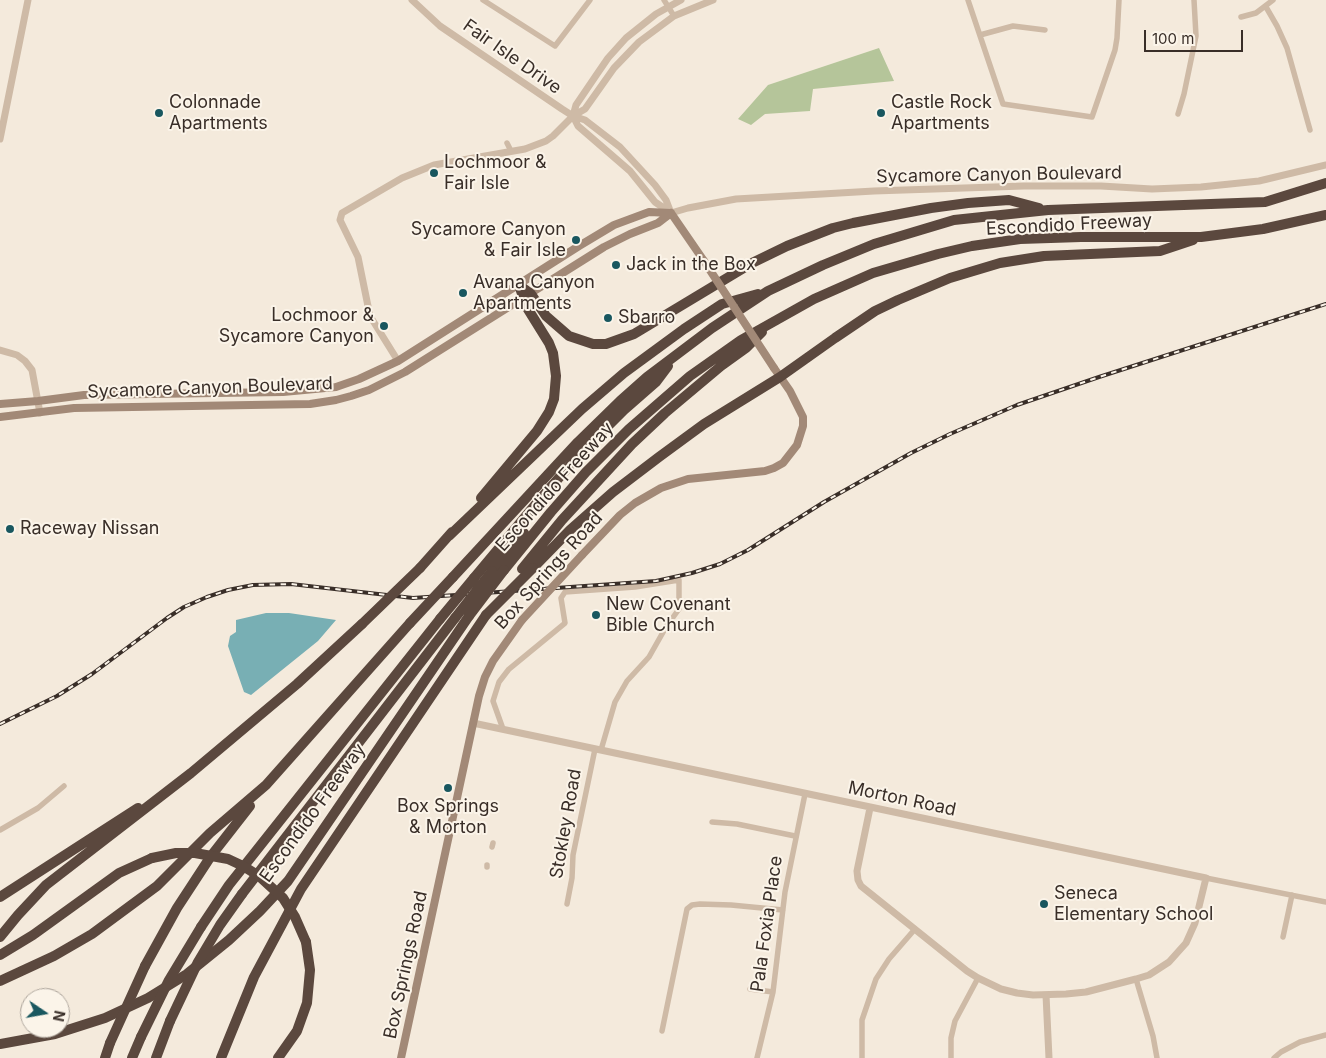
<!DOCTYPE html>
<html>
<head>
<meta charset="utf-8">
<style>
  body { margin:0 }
  #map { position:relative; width:1326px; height:1058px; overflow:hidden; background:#f4eadc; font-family:Inter,sans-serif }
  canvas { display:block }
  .north { position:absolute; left:20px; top:988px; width:50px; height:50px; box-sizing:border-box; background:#fbf4e9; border:1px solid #ada59c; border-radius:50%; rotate:102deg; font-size:14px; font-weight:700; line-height:20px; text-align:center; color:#392e28 }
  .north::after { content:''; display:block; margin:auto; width:18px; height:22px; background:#19575f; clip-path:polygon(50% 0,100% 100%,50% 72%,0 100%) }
  .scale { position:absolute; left:1144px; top:30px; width:99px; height:22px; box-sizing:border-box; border:2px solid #392e28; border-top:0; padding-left:6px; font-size:15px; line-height:18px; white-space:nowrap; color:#392e28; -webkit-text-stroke:4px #fbf4e9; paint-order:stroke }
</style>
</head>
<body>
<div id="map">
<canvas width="1326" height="1058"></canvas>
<div class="north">N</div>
<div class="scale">100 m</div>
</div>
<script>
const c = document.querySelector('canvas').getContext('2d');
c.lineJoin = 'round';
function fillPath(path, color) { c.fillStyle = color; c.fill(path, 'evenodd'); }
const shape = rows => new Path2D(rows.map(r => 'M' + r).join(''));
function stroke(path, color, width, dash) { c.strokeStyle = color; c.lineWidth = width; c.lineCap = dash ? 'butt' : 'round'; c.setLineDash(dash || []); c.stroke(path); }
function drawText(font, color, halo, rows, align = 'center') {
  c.font = font + ' Inter,sans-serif'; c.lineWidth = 4; c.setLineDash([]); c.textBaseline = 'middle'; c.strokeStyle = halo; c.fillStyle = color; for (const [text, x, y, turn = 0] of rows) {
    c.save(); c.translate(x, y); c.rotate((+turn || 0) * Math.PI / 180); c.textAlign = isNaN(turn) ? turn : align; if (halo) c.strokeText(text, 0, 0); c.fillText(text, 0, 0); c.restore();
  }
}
const green = shape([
  [879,48,894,81,813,89,810,111,765,114,751,125,738,119,768,85]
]);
const water = shape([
  [266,613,289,613,336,620,318,641,251,695,244,692,228,646,230,636,236,632,236,620]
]);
const minor = shape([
  [483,0,555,46,590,0],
  [664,0,674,16],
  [968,0,1003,104,1092,117,1115,50,1117,38,1119,0],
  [1266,7,1277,26,1287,48,1310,130],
  [1241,17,1256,13,1273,0],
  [980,35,1013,26,1045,30],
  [1178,114,1184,94,1196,36,1194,0],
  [507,143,511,151],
  [503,729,493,701,499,682,509,669,565,623,561,598,565,592,635,587,679,580,679,609,666,627,649,657,627,681,615,702,601,750],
  [712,822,737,824,795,836],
  [0,830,38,808,64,786],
  [492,847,493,843],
  [487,867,487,865],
  [1206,878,1326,902],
  [567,904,572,878,573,855,595,749],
  [1283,937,1292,895],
  [1136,979,1153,1036,1157,1058],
  [750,989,773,992],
  [662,1031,687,909,692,905,700,904,731,905,783,910],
  [757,1058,773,992,785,892,805,794],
  [862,1058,862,1020,876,979,889,959,915,929],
  [951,1058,951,1038,955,1021,978,978],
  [1274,1058,1281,1052,1300,1042,1326,1035]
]);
const tertiary = shape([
  [412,0,440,26,562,109,573,116,585,120,620,147,655,185,666,200,671,213],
  [573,116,576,105,595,77,608,58,626,38,656,14,681,0],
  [573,116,578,126,630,171,655,202,671,213],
  [0,139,28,0],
  [671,213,688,208,736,199,874,191,1024,186,1101,186,1152,189,1201,187,1259,181,1326,165],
  [0,350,17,355,25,361,32,370,40,413],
  [398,361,370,316,358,257,340,220,342,213,402,178,434,165,525,149,546,141,553,136,573,116,585,109,614,68,639,42,674,16,713,0],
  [473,723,1206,878,1195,923,1186,943,1169,962,1149,975,1136,979,1086,992,1066,994,1033,995,1017,993,1001,989,978,978,967,971,861,886,858,880,857,871,870,808],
  [1046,995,1049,1058]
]);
const secondary = shape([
  [671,213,704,261],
  [0,404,38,401,84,395,283,392,336,387,359,379,398,361,579,246,614,225,649,212,671,213],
  [0,417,74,408,310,404,336,400,351,396,369,390,405,372,604,247,630,234,658,223,671,213],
  [582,555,620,515,635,503,661,488,688,479,765,471,774,468,783,463,797,445,803,426,803,417,790,391,774,368],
  [401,1058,479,696,485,677,493,661,522,620]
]);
const motorway = shape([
  [519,285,531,294,546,316,569,336,593,344,606,344,634,334,752,263,787,246,833,228,853,223,931,208,968,203,1009,200,1039,208],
  [481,498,537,431,549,412,554,399,556,376,553,353,549,343,526,306,519,285],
  [449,536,582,409,624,373,684,329,722,304,758,294],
  [420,568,452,532],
  [533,568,570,530,613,492,659,457,704,424,780,377,835,338,875,311,898,300,950,278,1000,263,1044,256,1160,251,1193,240],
  [522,569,562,520,632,444,665,413,721,366,746,348,762,332],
  [504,570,551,512,586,472,629,429,690,376,741,340,814,299,873,273,938,254,972,246,1020,239,1081,237,1201,237,1263,229,1326,215],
  [492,571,524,533],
  [453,577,578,442,620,401,647,377,712,328,768,291,823,265,874,244,954,220,1048,210,1265,202,1326,183],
  [474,578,541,498,582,452,624,410,656,382,668,366],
  [242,894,455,618],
  [0,897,138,808],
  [201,927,229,885,440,619],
  [0,937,18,915,46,885,191,773,297,684,362,624],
  [0,955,33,935,119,873,152,858],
  [145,966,177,908,211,856,250,806],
  [0,981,54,956,92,934,157,886,210,833,266,785,410,623],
  [0,1044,55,1034,105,1018,148,998,187,974,229,940,260,911,288,881,469,616],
  [105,1058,110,1043],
  [132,1058,141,1037],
  [156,1058,170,1021],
  [221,1058,254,977,301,889,486,615],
  [278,1058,297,1031,307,1003,310,970,306,942]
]);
const rail = shape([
  [0,724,57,696,92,674,167,618,184,607,207,597,228,590,253,585,291,584,413,598,656,581,692,573,720,564,748,550,824,502,911,453,950,434,1017,405,1099,377,1326,304]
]);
const secondaryBridge = shape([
  [704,261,774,368],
  [522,620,582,555]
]);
const motorwayBridge = shape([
  [486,615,533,568],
  [469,616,504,570],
  [455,618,492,571],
  [440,619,474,578],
  [410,623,453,577],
  [362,624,420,568],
  [152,858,176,853,195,853,228,859,243,866,259,876,283,898,295,917,306,942],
  [170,1021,198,962,220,925,242,894],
  [141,1037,169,980,201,927],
  [110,1043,145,966]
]);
const markers = [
  [159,113,5,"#19575f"],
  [881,113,5,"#19575f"],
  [434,173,5,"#19575f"],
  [576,240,5,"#19575f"],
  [616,265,5,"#19575f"],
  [463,293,5,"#19575f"],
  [608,318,5,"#19575f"],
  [384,326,5,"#19575f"],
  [10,529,5,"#19575f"],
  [596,615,5,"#19575f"],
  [448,788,5,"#19575f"],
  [1044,904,5,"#19575f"]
];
const streetNames = [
  ["Fair Isle Drive",512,57,35],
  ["Sycamore Canyon Boulevard",999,175,-1],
  ["Escondido Freeway",1069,225,-3],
  ["Sycamore Canyon Boulevard",210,388,-2],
  ["Escondido Freeway",555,487,-48],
  ["Box Springs Road",549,571,-48],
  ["Morton Road",902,799,12],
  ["Escondido Freeway",313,813,-54],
  ["Stokley Road",566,824,-80],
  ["Pala Foxia Place",767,924,-82],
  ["Box Springs Road",406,965,-78]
];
const poiNames = [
  ["Colonnade",169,103],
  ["Apartments",169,124],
  ["Castle Rock",891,103],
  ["Apartments",891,124],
  ["Lochmoor &",444,163],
  ["Fair Isle",444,184],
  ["Sycamore Canyon",566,230,"right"],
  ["& Fair Isle",566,251,"right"],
  ["Jack in the Box",626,265],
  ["Avana Canyon",473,283],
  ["Apartments",473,304],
  ["Lochmoor &",374,316,"right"],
  ["Sycamore Canyon",374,337,"right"],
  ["Sbarro",618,318],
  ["Raceway Nissan",20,529],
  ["New Covenant",606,605],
  ["Bible Church",606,626],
  ["Box Springs",448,807,"center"],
  ["& Morton",448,828,"center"],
  ["Seneca",1054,894],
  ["Elementary School",1054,915]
];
fillPath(green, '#b5c59a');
fillPath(water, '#78afb4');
stroke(minor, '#cebaa6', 5.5);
stroke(tertiary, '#cebaa6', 7);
stroke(secondary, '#a28977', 8);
stroke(motorway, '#5b483e', 10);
stroke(rail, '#392e28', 4);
stroke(rail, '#fbf4e9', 2, [5.5]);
stroke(secondaryBridge, '#a28977', 8);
stroke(motorwayBridge, '#5b483e', 10);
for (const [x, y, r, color] of markers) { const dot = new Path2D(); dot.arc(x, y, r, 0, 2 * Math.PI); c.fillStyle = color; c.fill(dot); stroke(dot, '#fbf4e9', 2); }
drawText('18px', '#392e28', '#fbf4e9', streetNames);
drawText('18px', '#392e28', '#fbf4e9', poiNames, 'left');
</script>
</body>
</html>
